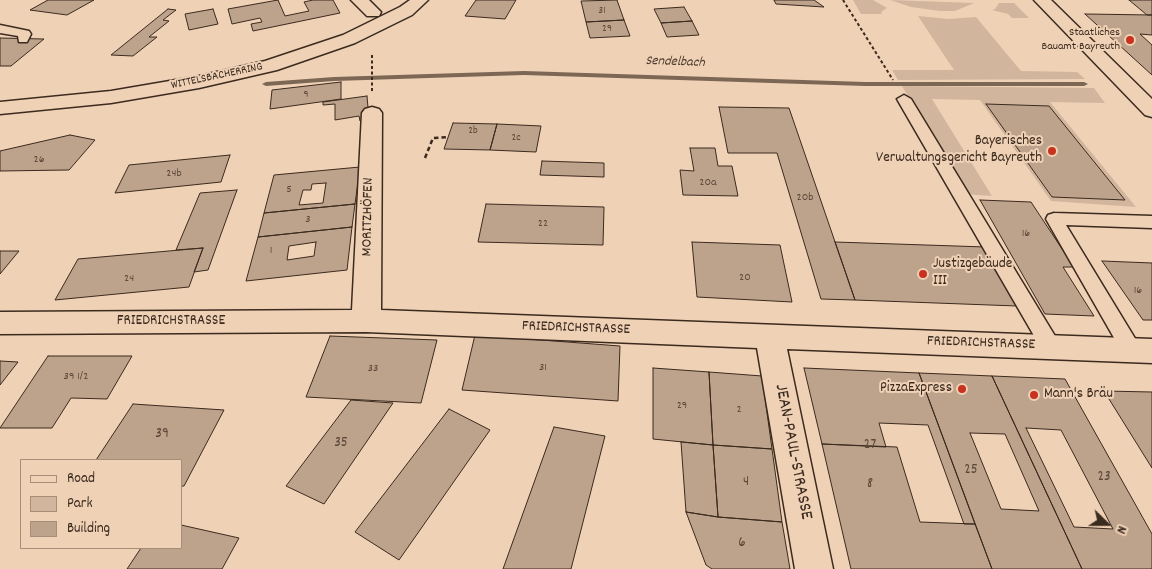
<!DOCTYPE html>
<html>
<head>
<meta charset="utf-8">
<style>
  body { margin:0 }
  #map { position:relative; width:1152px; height:569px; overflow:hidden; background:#efd1b6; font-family:Dekko,sans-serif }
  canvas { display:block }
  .legend { position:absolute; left:20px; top:459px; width:162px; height:90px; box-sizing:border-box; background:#efd1b6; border:1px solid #a78e79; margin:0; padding:6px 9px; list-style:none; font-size:15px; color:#3b2a1e }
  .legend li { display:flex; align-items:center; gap:10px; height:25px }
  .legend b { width:25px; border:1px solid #a78e79 }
  .north { position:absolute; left:1082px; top:499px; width:50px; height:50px; -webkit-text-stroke:4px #efd1b6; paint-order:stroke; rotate:112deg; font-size:14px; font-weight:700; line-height:20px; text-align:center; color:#3b2a1e }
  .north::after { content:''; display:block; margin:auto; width:18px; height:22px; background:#3b2a1e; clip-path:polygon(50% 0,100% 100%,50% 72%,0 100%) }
</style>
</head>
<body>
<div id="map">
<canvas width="1152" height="569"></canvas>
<ul class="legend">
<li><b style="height:6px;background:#efd1b6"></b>Road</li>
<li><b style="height:14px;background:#d1b69d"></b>Park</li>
<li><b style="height:14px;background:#bda38c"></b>Building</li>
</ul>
<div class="north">N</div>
</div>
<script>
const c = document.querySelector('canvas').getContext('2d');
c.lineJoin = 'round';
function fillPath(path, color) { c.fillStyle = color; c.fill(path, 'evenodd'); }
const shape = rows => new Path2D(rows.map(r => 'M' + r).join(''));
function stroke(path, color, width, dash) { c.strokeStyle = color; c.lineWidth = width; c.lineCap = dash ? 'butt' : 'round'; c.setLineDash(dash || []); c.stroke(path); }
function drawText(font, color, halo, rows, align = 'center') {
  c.font = font + ' Dekko,sans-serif'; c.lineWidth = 4; c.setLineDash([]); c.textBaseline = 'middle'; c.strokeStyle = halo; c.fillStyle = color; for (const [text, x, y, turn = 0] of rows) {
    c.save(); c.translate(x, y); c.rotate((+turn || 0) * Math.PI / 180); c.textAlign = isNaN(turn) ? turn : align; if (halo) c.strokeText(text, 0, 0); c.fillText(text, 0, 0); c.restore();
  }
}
const green = shape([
  [853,0,873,0,887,8,881,12,882,14,861,14],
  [890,0,974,3,955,11,940,11,911,7],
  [999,3,1014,3,1029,18,1012,18,1008,14,992,10,995,9],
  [918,16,948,19,976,17,1021,71,1077,72,1085,79,898,80,892,70,954,70],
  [902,86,1094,88,1105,103,1050,102,1136,207,1051,201,980,100,932,99,992,196,964,194]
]);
const stream = shape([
  [524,71,865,82,1084,82,1088,84,1084,86,865,86,524,75,334,81,266,86,262,84,266,82,334,77,524,71]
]);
const building = shape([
  [48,0,94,0,67,15,30,10,48,0],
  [278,0,285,16,309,11,304,2,313,0,333,0,340,13,253,31,251,24,262,22,260,18,232,24,228,9,278,0],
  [476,0,516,0,505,19,465,16,476,0],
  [617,0,624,20,586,22,581,1,617,0],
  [774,0,814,0,824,7,776,4,774,0],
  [1129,0,1152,0,1152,15,1147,15,1129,0],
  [684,7,692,21,661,23,654,9,684,7],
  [168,9,176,10,163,20,169,21,149,37,157,37,133,56,111,55,168,9],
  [213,9,218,24,189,30,185,14,213,9],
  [1085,14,1152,15,1152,35,1140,34,1152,45,1152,75,1085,14],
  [624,20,630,36,590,38,586,22,624,20],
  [692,21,699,35,667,37,661,23,692,21],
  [0,38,44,39,11,66,0,66,0,38],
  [341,82,341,99,270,109,272,90,341,82],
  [367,96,369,119,360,121,359,116,335,120,335,104,323,105,323,102,367,96],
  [986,104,1049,106,1125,200,1052,197,986,104],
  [719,107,789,108,855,300,821,299,777,153,728,153,719,107],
  [453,123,497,124,490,150,444,149,453,123],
  [497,124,541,126,536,152,490,150,497,124],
  [70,135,95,140,69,170,0,171,0,151,70,135],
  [690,148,715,148,718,166,732,166,738,196,683,195,680,170,694,171,690,148],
  [230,155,221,182,115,193,129,165,230,155],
  [542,161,604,163,604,177,540,175,542,161],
  [360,167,355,204,264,213,274,175,360,167],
  [326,183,323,203,299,205,303,190,311,190,312,184,326,183],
  [237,190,208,270,194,272,203,248,176,250,200,193,237,190],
  [980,200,1031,202,1074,267,1063,267,1094,316,1045,314,980,200],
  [355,204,352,227,258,237,264,213,355,204],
  [486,204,604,207,603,245,478,242,486,204],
  [352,227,347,270,246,281,258,237,352,227],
  [316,242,314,256,287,260,289,246,316,242],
  [692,242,780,245,792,302,697,297,692,242],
  [835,242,986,247,1017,306,855,300,835,242],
  [203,248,189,287,55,300,78,259,203,248],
  [0,251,19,251,0,274,0,251],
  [1102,261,1152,263,1152,320,1143,320,1102,261],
  [475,335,620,346,618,401,462,390,475,335],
  [330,336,437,340,421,403,306,397,330,336],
  [48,356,132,356,107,399,71,398,52,428,0,428,48,356],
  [0,361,18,362,0,385,0,361],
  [653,368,709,372,713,445,653,439,653,368],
  [804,368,919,373,975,524,964,524,928,425,879,423,886,447,822,444,804,368],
  [709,372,762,376,772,449,713,445,709,372],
  [919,373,992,376,1082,569,992,569,919,373],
  [970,433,1005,434,1039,511,1001,509,970,433],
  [992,376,1065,379,1152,534,1152,569,1082,569,992,376],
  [1026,428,1061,430,1113,529,1074,527,1026,428],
  [1104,391,1152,392,1152,468,1104,391],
  [351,400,393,403,324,504,286,486,351,400],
  [133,404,224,410,184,486,181,486,181,460,96,460,133,404],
  [449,409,490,430,399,560,355,532,449,409],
  [554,427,605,436,571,569,503,569,554,427],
  [681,442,713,445,718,517,686,512,681,442],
  [822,444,897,447,920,522,975,524,992,569,851,569,822,444],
  [713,445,772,449,782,522,718,517,713,445],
  [686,512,718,517,782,522,790,569,712,569,706,565,686,512],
  [181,525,239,538,222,569,127,569,141,548,181,548,181,525]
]);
const pathFar1 = shape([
  [843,0,893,80],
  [372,55,372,91]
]);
const path = shape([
  [425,158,433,138,448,137]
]);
const service = shape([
  [0,25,29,31,31,34,27,42,19,42,18,36,0,33,0,25],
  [904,95,911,99,1058,341,1061,347,1058,353,1051,355,1044,353,897,99,904,95],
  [1054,213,1152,216,1152,228,1066,225,1139,345,1142,351,1139,357,1132,359,1125,357,1046,219,1048,215,1054,213]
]);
const minor = shape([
  [351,0,369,0,381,12,379,16,367,16,351,0],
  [1034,0,1051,0,1152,99,1152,117,1145,115,1034,0],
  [372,107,379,109,382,113,381,310,1152,339,1152,363,787,349,833,569,795,569,757,348,366,332,0,334,0,312,352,310,362,113,365,109,372,107]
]);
const primary = shape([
  [410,0,428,0,412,15,355,43,277,70,199,88,111,103,0,114,0,102,111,91,199,76,265,61,343,35,400,7,410,0]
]);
const markers = [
  [1130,40,5,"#c8321e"],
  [1052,151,5,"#c8321e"],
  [923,274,5,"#c8321e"],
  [962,389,5,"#c8321e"],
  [1034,395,5,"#c8321e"]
];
const farNumbernames = [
  ["31",602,11],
  ["29",607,29],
  ["9",306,95],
  ["2b",473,131],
  ["2c",516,138]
];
const farPoinames = [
  ["Staatliches",1120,33],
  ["Bauamt Bayreuth",1120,47]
];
const farStreetnames = [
  ["WITTELSBACHERRING",217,77,-12]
];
const numberNames = [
  ["26",39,160],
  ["24b",174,174],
  ["20a",708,183],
  ["5",289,190],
  ["20b",805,198],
  ["3",308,220],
  ["22",543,224],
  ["16",1026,234],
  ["1",271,251],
  ["20",745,278],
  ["24",129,279],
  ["16",1138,291],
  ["31",543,368],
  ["33",373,369],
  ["39 1/2",76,377],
  ["29",682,406],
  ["2",739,410]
];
const farWaternames = [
  ["Sendelbach",675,63,2]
];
const poiNames = [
  ["Bayerisches",1042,142],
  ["Verwaltungsgericht Bayreuth",1042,159],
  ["Justizgebäude",933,265,"left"],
  ["III",933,282,"left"],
  ["PizzaExpress",952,389],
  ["Mann's Bräu",1044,395,"left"]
];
const streetNames = [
  ["MORITZHÖFEN",369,217,-89],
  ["FRIEDRICHSTRASSE",171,322],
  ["FRIEDRICHSTRASSE",576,329,2],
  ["FRIEDRICHSTRASSE",981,344,2]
];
const nearNumbernames = [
  ["39",162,435],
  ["35",341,444],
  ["27",870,446],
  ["25",971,471],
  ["23",1104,478],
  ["4",746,483],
  ["8",870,485],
  ["6",742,544]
];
const nearStreetnames = [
  ["JEAN-PAUL-STRASSE",792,452,79]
];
fillPath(green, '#d1b69d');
fillPath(stream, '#7c6755');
fillPath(building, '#bda38c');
stroke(building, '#3b2a1e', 1);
stroke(service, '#3b2a1e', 3);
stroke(minor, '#3b2a1e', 3);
stroke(primary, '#3b2a1e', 3);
stroke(pathFar1, '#3b2a1e', 2, [3, 2.5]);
stroke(path, '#3b2a1e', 2.5, [4.5, 3]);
fillPath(service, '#efd1b6');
fillPath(minor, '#efd1b6');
fillPath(primary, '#efd1b6');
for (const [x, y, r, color] of markers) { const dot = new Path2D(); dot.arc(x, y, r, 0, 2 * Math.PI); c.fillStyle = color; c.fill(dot); stroke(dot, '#efd1b6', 2); }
drawText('11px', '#5c483a', null, farNumbernames);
drawText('12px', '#3b2a1e', '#efd1b6', farPoinames, 'right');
drawText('12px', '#3b2a1e', '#efd1b6', farStreetnames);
drawText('12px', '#5c483a', null, numberNames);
drawText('italic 14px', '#513e30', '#efd1b6', farWaternames);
drawText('15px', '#3b2a1e', '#efd1b6', poiNames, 'right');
drawText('15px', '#3b2a1e', '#efd1b6', streetNames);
drawText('15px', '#5c483a', null, nearNumbernames);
drawText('18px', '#3b2a1e', '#efd1b6', nearStreetnames);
</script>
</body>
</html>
